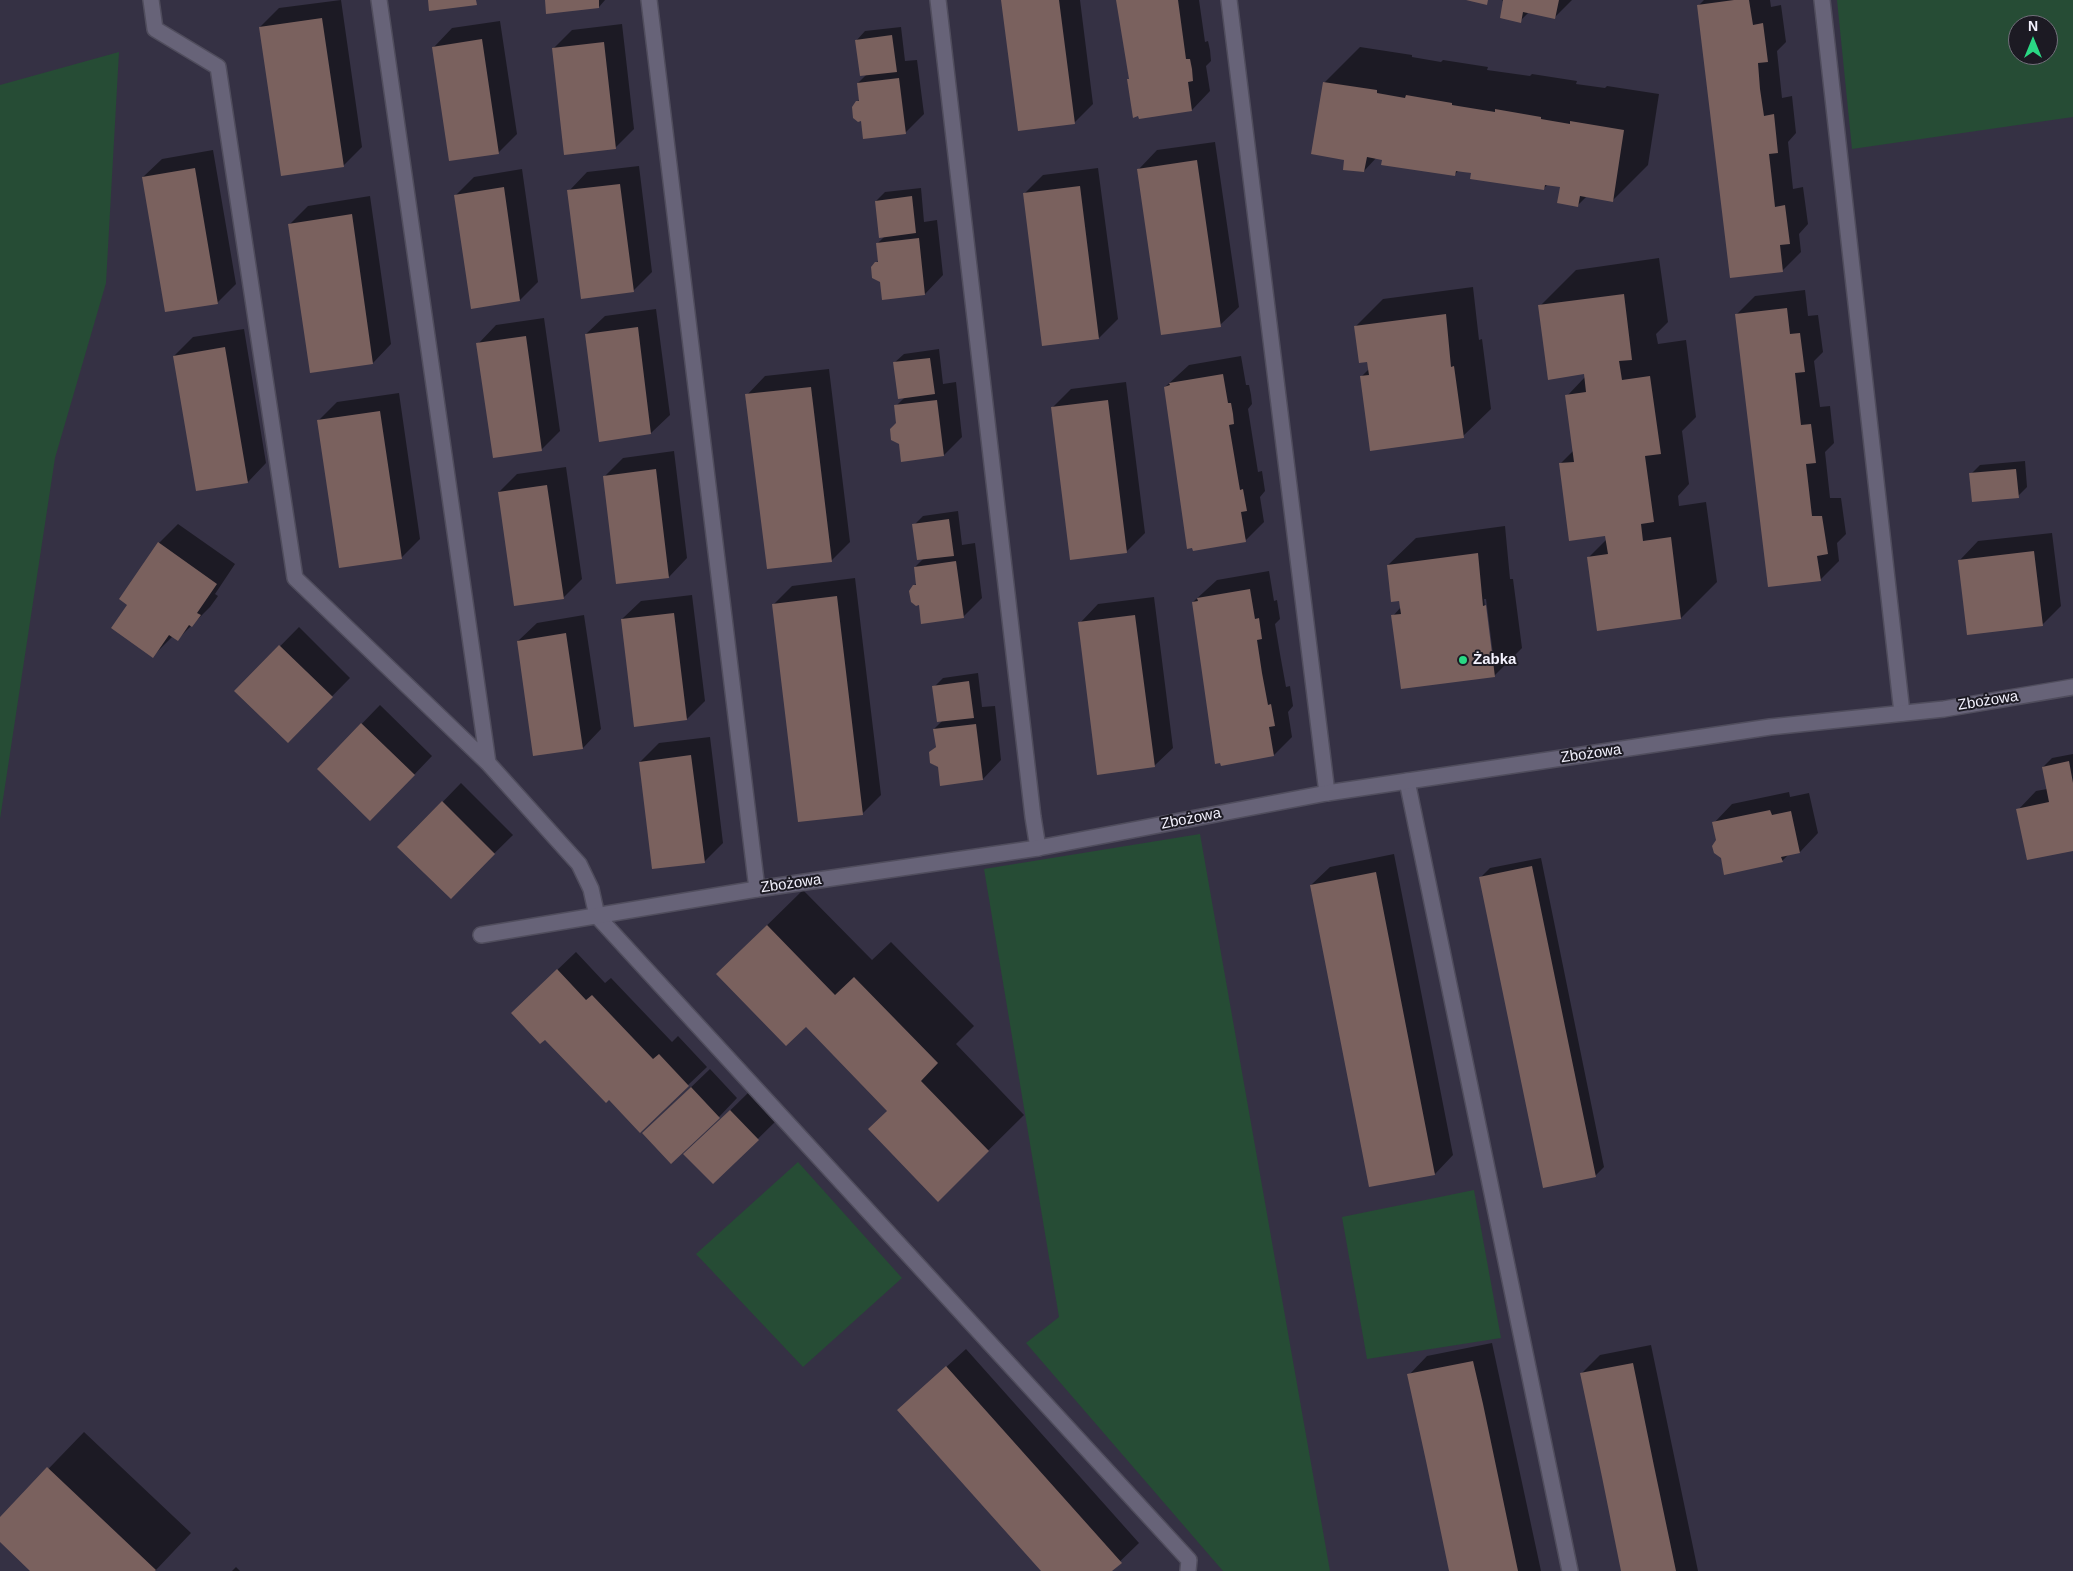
<!DOCTYPE html>
<html>
<head>
<meta charset="utf-8">
<style>
  body { margin:0 }
  #map { position:relative; width:2073px; height:1571px; overflow:hidden; background:#353144; font-family:Arial,sans-serif }
  canvas { display:block }
  .north { position:absolute; left:2008px; top:15px; width:50px; height:50px; box-sizing:border-box; background:#1c1a23; border:1px solid #72707b; border-radius:50%; rotate:0deg; font-size:14px; font-weight:700; line-height:20px; text-align:center; color:#f4f2fe }
  .north::after { content:''; display:block; margin:auto; width:18px; height:22px; background:#2ad884; clip-path:polygon(50% 0,100% 100%,50% 72%,0 100%) }
</style>
</head>
<body>
<div id="map">
<canvas width="2073" height="1571"></canvas>
<div class="north">N</div>
</div>
<script>
const c = document.querySelector('canvas').getContext('2d');
c.lineJoin = 'round';
function fillPath(path, color) { c.fillStyle = color; c.fill(path, 'evenodd'); }
const shape = rows => new Path2D(rows.map(r => 'M' + r).join(''));
function stroke(path, color, width, dash) { c.strokeStyle = color; c.lineWidth = width; c.lineCap = dash ? 'butt' : 'round'; c.setLineDash(dash || []); c.stroke(path); }
function drawText(font, color, halo, rows, align = 'center') {
  c.font = font + ' Arial,sans-serif'; c.lineWidth = 4; c.setLineDash([]); c.textBaseline = 'middle'; c.strokeStyle = halo; c.fillStyle = color; for (const [text, x, y, turn = 0] of rows) {
    c.save(); c.translate(x, y); c.rotate((+turn || 0) * Math.PI / 180); c.textAlign = isNaN(turn) ? turn : align; if (halo) c.strokeText(text, 0, 0); c.fillText(text, 0, 0); c.restore();
  }
}
const green = shape([
  [1837,0,2073,0,2073,117,1852,149],
  [2018,25,2048,25,2048,55,2018,55],
  [119,52,106,283,55,458,0,819,0,85],
  [1200,834,1330,1571,1223,1571,1026,1343,1059,1317,984,869],
  [798,1162,902,1278,803,1367,696,1254],
  [1474,1190,1501,1338,1367,1359,1342,1217]
]);
const shadow = shape([
  [341,0,362,147,344,165,282,175,260,27,279,8],
  [546,0,605,0,599,7],
  [1002,0,1080,0,1093,104,1074,123],
  [1118,0,1199,0,1205,42,1208,41,1210,50,1211,61,1206,66,1210,91,1192,110,1128,80,1130,77],
  [1502,0,1572,0,1555,17,1529,12,1520,21],
  [1704,0,1770,0,1771,7,1781,5,1786,42,1777,51,1779,70,1782,98,1792,96,1796,133,1788,142,1790,161,1793,189,1803,187,1808,224,1799,234,1801,252,1782,271,1699,5],
  [500,21,517,134,498,153,434,47,452,28],
  [622,24,634,129,615,148,554,48,572,30],
  [901,27,905,61,917,60,924,114,906,132,864,138,862,120,857,102,860,99,858,83,867,74,856,41,865,31],
  [1360,47,1412,55,1412,57,1441,62,1443,60,1488,67,1487,70,1530,76,1532,74,1577,81,1576,84,1605,88,1607,86,1659,94,1648,165,1612,201,1587,196,1578,205,1561,186,1548,184,1543,189,1459,170,1454,175,1377,157,1364,171,1346,158,1324,83],
  [1215,142,1239,307,1220,325,1139,169,1157,150],
  [213,150,236,284,217,303,143,177,162,159],
  [639,166,652,272,633,291,569,191,587,172],
  [1098,168,1118,319,1099,338,1044,345,1024,194,1043,175],
  [522,169,538,282,520,300,456,195,474,177],
  [921,188,924,222,937,220,943,275,925,294,881,281,876,263,879,260,877,244,885,236,876,201,885,192],
  [370,196,391,344,373,363,290,224,308,206],
  [1659,258,1668,322,1656,334,1658,344,1686,340,1696,417,1682,431,1689,484,1678,496,1679,506,1706,502,1717,582,1681,618,1588,558,1607,539,1560,464,1574,450,1567,396,1585,377,1585,373,1540,306,1576,270],
  [1473,287,1479,340,1482,339,1491,409,1463,436,1361,377,1369,369,1356,326,1383,299],
  [1805,290,1808,316,1818,315,1823,352,1814,361,1820,407,1830,406,1834,443,1825,452,1830,498,1841,498,1846,534,1837,543,1839,561,1820,580,1736,315,1755,296],
  [656,309,670,415,651,433,586,334,605,316],
  [544,318,560,431,542,449,494,456,478,344,496,325],
  [244,329,266,463,248,482,174,356,193,337],
  [939,349,943,384,956,382,962,437,944,455,898,423,896,406,905,397,894,363,904,354],
  [1241,356,1246,385,1249,385,1251,395,1252,404,1248,409,1258,472,1262,471,1265,491,1260,497,1264,522,1246,540,1165,387,1189,365],
  [829,369,850,542,832,560,768,567,747,395,765,376],
  [1126,382,1145,533,1127,551,1052,408,1071,389],
  [399,393,420,539,401,558,318,421,337,402],
  [674,451,687,558,669,577,604,477,623,458],
  [2025,461,2027,487,2018,496,1971,474,1980,465],
  [566,467,582,579,563,598,499,492,517,474],
  [958,511,962,545,975,543,982,598,963,617,920,604,914,586,917,583,915,567,924,558,914,525,923,516],
  [178,524,235,564,215,594,218,596,210,607,178,639,173,636,153,656,129,605,159,543],
  [1505,526,1510,579,1513,579,1522,648,1494,676,1393,616,1401,607,1388,565,1416,538],
  [1484,599,1486,599,1493,654,1491,654],
  [2052,533,2061,606,2042,625,1960,560,1978,541],
  [1269,571,1274,601,1277,600,1280,619,1275,624,1280,654,1286,687,1290,686,1293,706,1288,712,1292,737,1274,755,1193,602,1217,580],
  [855,578,881,795,863,813,773,605,792,586],
  [692,595,705,701,687,719,622,619,641,601],
  [1154,597,1173,748,1154,766,1080,623,1098,604],
  [584,615,601,729,583,748,518,641,537,623],
  [299,627,350,678,288,741,236,691],
  [978,673,982,707,995,706,1001,760,983,779,936,766,931,762,930,752,937,746,934,729,943,720,934,687,943,678],
  [380,705,432,756,389,801,318,769],
  [710,737,723,843,704,862,640,762,659,743],
  [2073,754,2073,849,2018,810,2036,791,2047,789,2043,767,2052,758],
  [461,783,513,835,450,897,399,847],
  [1789,792,1790,797,1809,793,1818,833,1800,852,1789,854,1782,861,1718,840,1714,823,1732,804],
  [1394,854,1453,1155,1435,1174,1311,885,1330,867],
  [1541,858,1604,1167,1595,1176,1481,877,1490,868],
  [803,890,872,960,891,942,974,1026,956,1044,1024,1115,938,1200,888,1110,806,1025,754,938],
  [576,952,605,983,611,978,672,1042,678,1036,707,1067,688,1085,609,1098,531,995],
  [710,1069,737,1098,719,1117,662,1115],
  [749,1092,777,1120,713,1183,704,1136],
  [1492,1343,1541,1571,1451,1571,1409,1375,1427,1356],
  [1651,1345,1698,1571,1622,1571,1582,1373,1600,1355],
  [966,1349,1139,1543,1110,1571,1043,1571,899,1410],
  [84,1432,191,1533,155,1571,32,1571,0,1541,0,1519],
  [236,1567,240,1571,232,1571]
]);
const building = shape([
  [428,0,476,0,477,5,429,11],
  [545,0,599,0,599,8,546,14],
  [1001,0,1059,0,1075,124,1018,131],
  [1116,0,1178,0,1186,59,1190,59,1192,69,1193,81,1188,82,1192,111,1139,119,1138,116,1133,118,1127,79,1129,79],
  [1466,0,1488,0,1487,5],
  [1503,0,1559,0,1555,19,1523,12,1521,23,1500,18],
  [1734,0,1749,0,1753,25,1763,23,1768,62,1758,63,1760,89,1764,116,1774,114,1778,153,1769,154,1772,180,1775,207,1785,205,1790,244,1780,245,1783,272,1730,278,1697,5],
  [322,18,344,167,281,176,259,27],
  [892,35,897,72,860,76,855,40],
  [482,39,499,154,449,161,432,47],
  [604,42,616,149,564,155,552,48],
  [899,78,906,134,863,139,861,121,858,122,853,118,852,107,856,101,859,101,857,83],
  [1323,82,1377,90,1377,93,1405,98,1406,95,1452,103,1452,105,1495,112,1495,109,1541,117,1541,119,1570,124,1570,121,1624,130,1613,202,1580,196,1578,207,1557,203,1560,187,1545,185,1544,190,1470,179,1471,173,1463,172,1456,171,1455,176,1381,165,1382,160,1367,157,1364,172,1343,170,1344,160,1311,154],
  [1197,160,1221,327,1161,335,1137,169],
  [195,168,218,304,165,312,142,177],
  [620,184,634,292,581,299,567,190],
  [1080,186,1099,339,1042,346,1023,193],
  [504,187,520,301,471,309,454,195],
  [912,196,916,233,879,238,875,201],
  [352,214,373,364,310,373,288,224],
  [919,238,925,295,882,300,880,282,872,278,871,267,875,262,878,262,876,243],
  [1624,294,1632,360,1619,361,1622,380,1650,376,1661,454,1645,456,1654,522,1641,524,1643,541,1671,537,1681,619,1597,631,1587,557,1608,554,1605,536,1569,541,1559,463,1574,462,1565,395,1586,392,1584,374,1548,380,1538,305],
  [1787,308,1790,334,1800,333,1805,372,1795,373,1801,425,1811,424,1816,463,1806,464,1812,516,1822,516,1828,554,1817,556,1821,581,1768,587,1735,314],
  [1446,314,1451,367,1454,366,1464,438,1370,451,1360,376,1369,375,1367,362,1359,363,1354,326],
  [638,327,651,434,599,442,585,334],
  [526,336,542,451,493,458,476,343],
  [225,347,248,483,196,491,173,356],
  [930,358,935,394,898,399,893,362],
  [1223,374,1228,403,1231,403,1233,414,1234,424,1229,425,1240,490,1243,489,1247,511,1241,512,1246,542,1193,551,1192,548,1187,549,1164,387,1170,385,1169,383],
  [811,387,832,562,767,569,745,394],
  [937,400,944,456,901,462,899,444,891,440,890,429,896,423,894,405],
  [1108,400,1127,553,1070,560,1051,407],
  [380,411,402,559,339,568,317,420],
  [656,469,669,578,616,584,603,476],
  [2016,469,2019,498,1972,502,1969,473],
  [547,485,564,599,514,606,498,492],
  [949,519,954,556,917,560,912,524],
  [158,542,217,584,197,613,201,615,192,627,189,625,178,641,169,635,153,658,111,628,127,605,119,599],
  [2034,551,2043,626,1967,635,1958,560],
  [1478,553,1483,606,1486,605,1495,677,1401,689,1391,615,1401,614,1399,601,1391,602,1387,565],
  [956,561,964,618,921,624,919,605,916,606,911,602,909,591,913,585,916,585,914,567],
  [1250,589,1255,619,1259,618,1262,639,1257,640,1262,673,1268,705,1271,704,1275,726,1269,727,1274,756,1221,766,1220,763,1215,764,1192,602,1198,601,1197,598],
  [837,596,863,815,798,822,772,604],
  [674,613,687,720,634,727,621,619],
  [1135,615,1155,767,1097,775,1078,622],
  [566,633,583,749,533,756,517,641],
  [279,645,333,697,288,743,234,691],
  [969,681,974,718,937,722,932,686],
  [361,723,415,775,370,821,317,769],
  [976,724,983,780,940,786,938,767,930,763,929,752,936,747,933,729],
  [691,755,705,863,652,869,639,762],
  [2069,761,2073,783,2073,851,2027,860,2016,809,2049,802,2042,767],
  [442,801,495,854,451,899,397,847],
  [1770,810,1772,815,1791,811,1800,853,1781,857,1783,862,1724,875,1721,858,1714,853,1712,846,1716,840,1712,822],
  [1532,866,1596,1177,1543,1188,1479,877],
  [1376,872,1435,1175,1369,1187,1310,885],
  [767,925,835,995,854,977,938,1063,921,1081,989,1151,938,1202,868,1129,887,1111,806,1027,786,1046,716,974],
  [557,969,586,1000,592,995,653,1059,659,1054,689,1086,640,1133,609,1100,606,1103,545,1040,540,1044,511,1013],
  [691,1087,720,1118,671,1164,642,1133],
  [730,1110,759,1140,713,1184,683,1154],
  [1473,1361,1483,1404,1518,1571,1449,1571,1426,1461,1407,1374],
  [1633,1363,1654,1466,1676,1571,1621,1571,1602,1477,1580,1373],
  [946,1366,1122,1563,1112,1571,1041,1571,897,1410],
  [47,1467,156,1570,155,1571,30,1571,0,1542,0,1517]
]);
const lane = shape([
  [151,0,155,29,218,67,295,578,488,763,579,864,591,889,597,916,1189,1560,1188,1571],
  [379,0,488,763],
  [649,0,757,889],
  [938,0,1033,817,1038,848],
  [1229,0,1327,793],
  [1822,0,1902,713],
  [1407,781,1570,1571]
]);
const street = shape([
  [481,935,757,889,1038,848,1327,793,1770,727,1944,709,2073,687]
]);
const markers = [
  [1463,660,5,"#2ad884"]
];
const poiNames = [
  ["Żabka",1473,660]
];
const streetNames = [
  ["Zbożowa",1988,701,-9],
  ["Zbożowa",1591,754,-8],
  ["Zbożowa",1191,819,-11],
  ["Zbożowa",791,884,-8]
];
fillPath(green, '#264c35');
fillPath(shadow, '#0007');
fillPath(building, '#7a615e');
stroke(lane, '#504d5d', 18);
stroke(street, '#504d5d', 18);
stroke(lane, '#676378', 15);
stroke(street, '#676378', 15);
for (const [x, y, r, color] of markers) { const dot = new Path2D(); dot.arc(x, y, r, 0, 2 * Math.PI); c.fillStyle = color; c.fill(dot); stroke(dot, '#1c1a23', 2); }
drawText('bold 15px', '#f4f2fe', '#1c1a23', poiNames, 'left');
drawText('15px', '#f4f2fe', '#1c1a23', streetNames);
</script>
</body>
</html>
